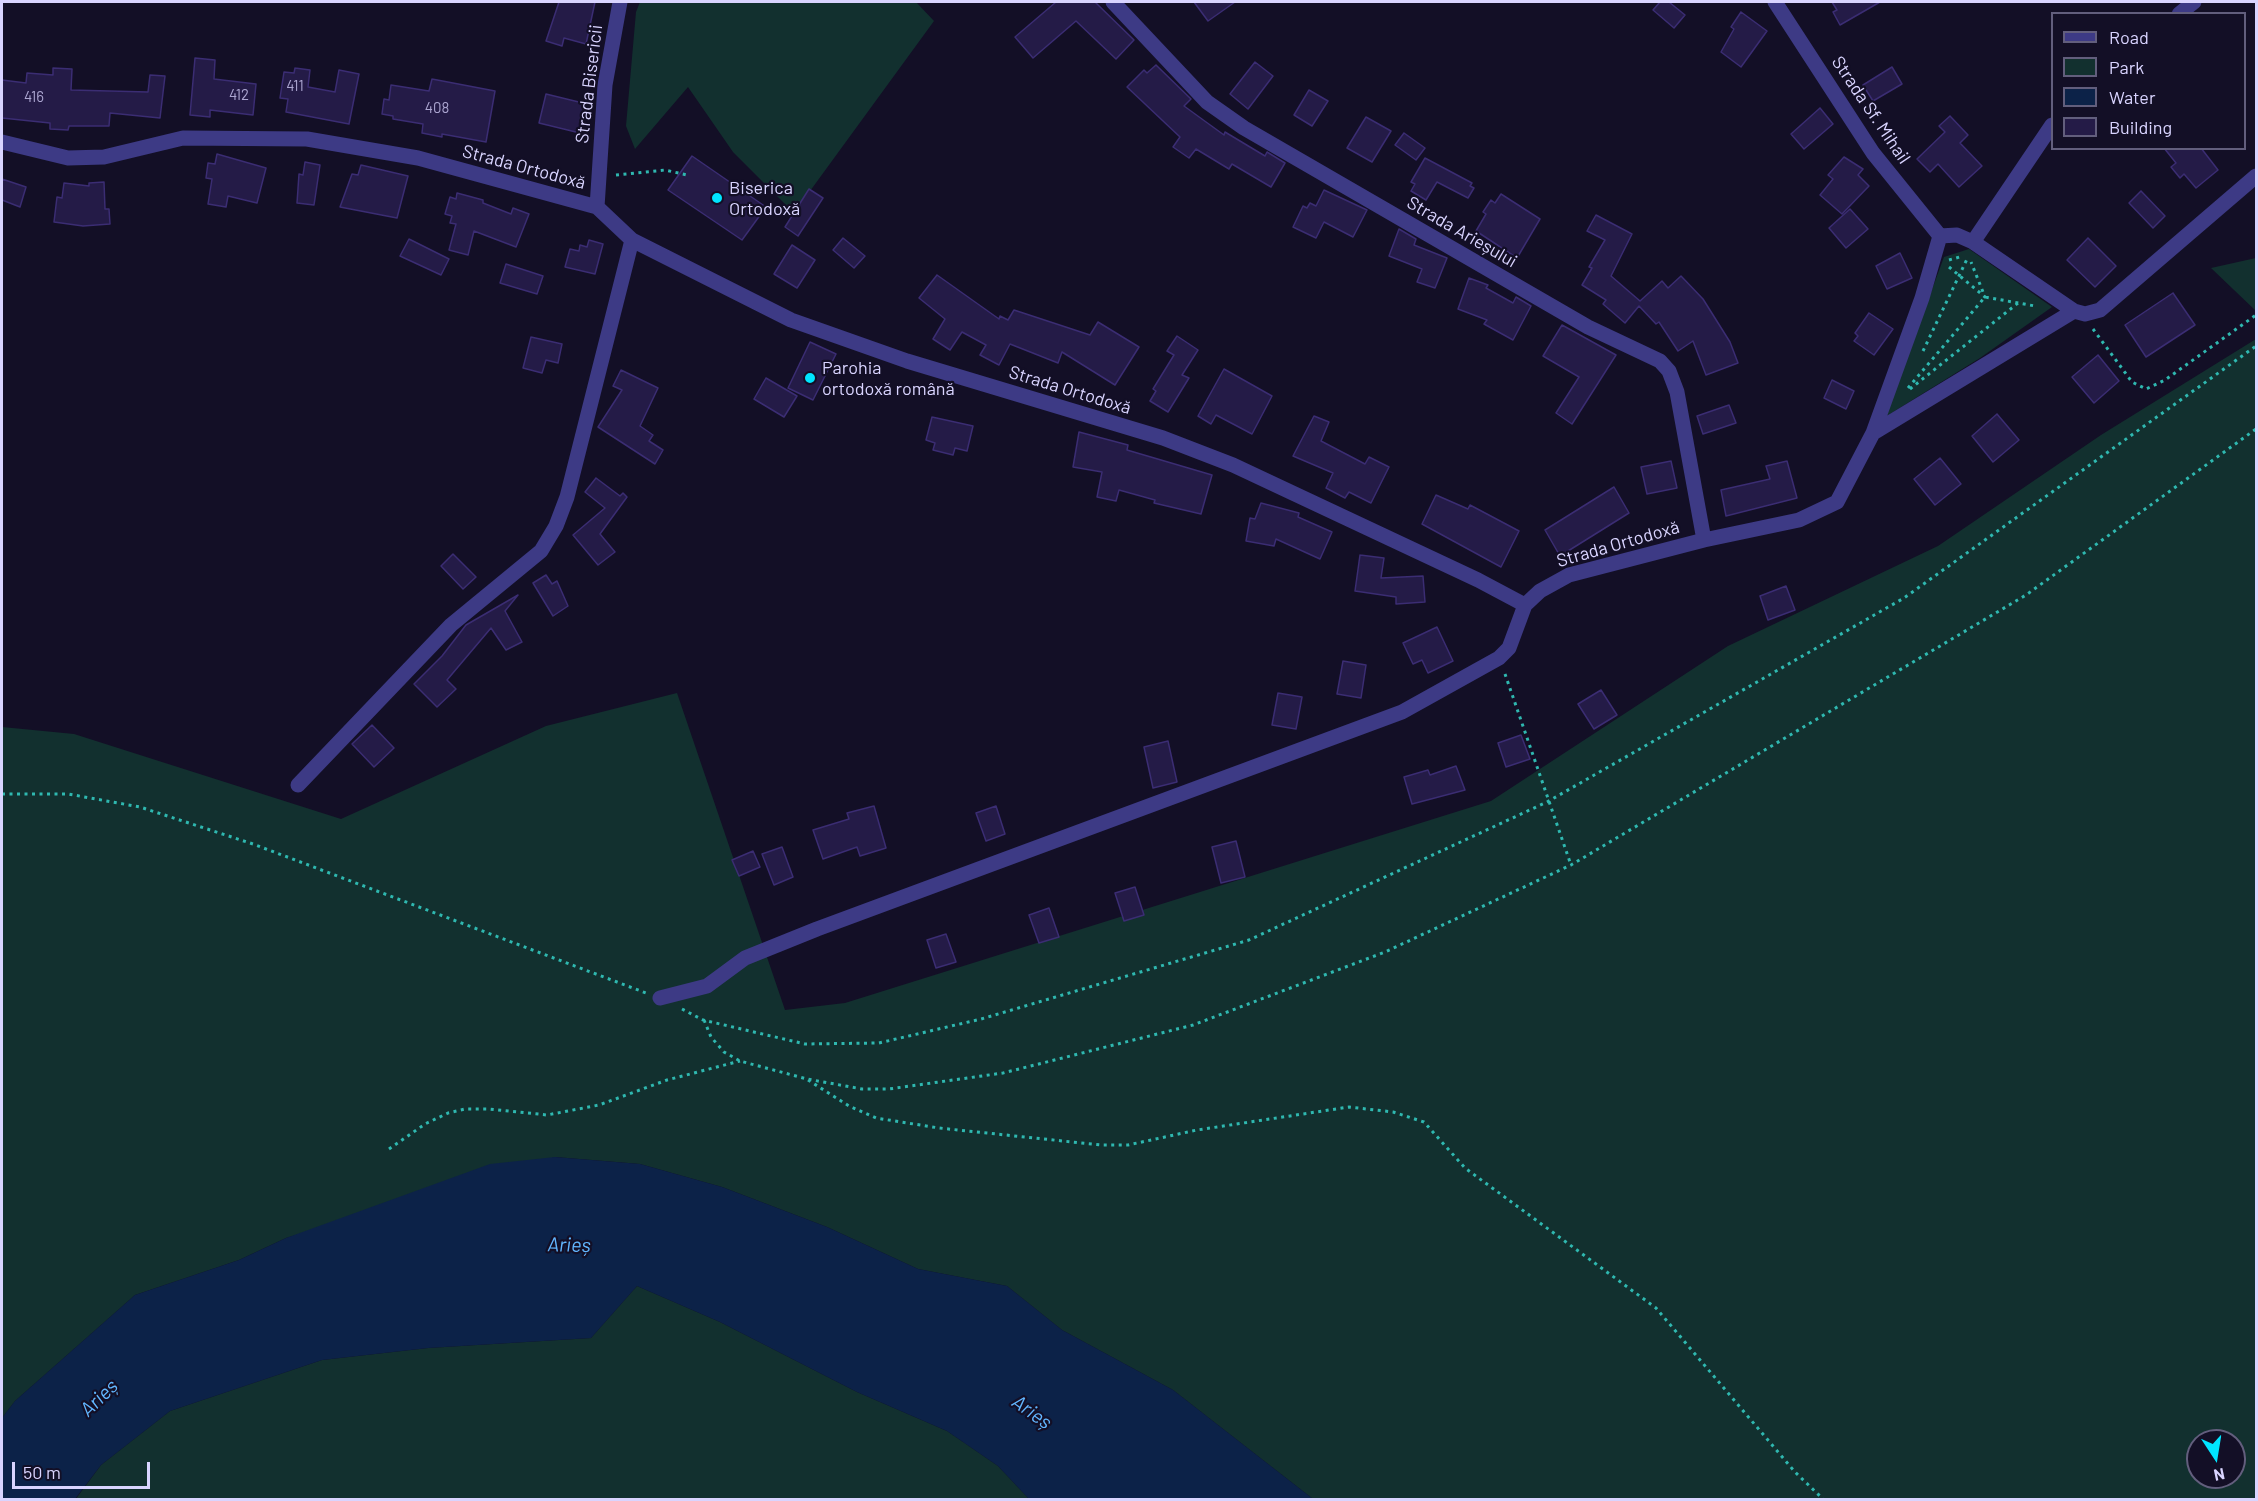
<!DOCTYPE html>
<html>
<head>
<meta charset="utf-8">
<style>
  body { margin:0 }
  #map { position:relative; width:2258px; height:1501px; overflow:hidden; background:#130f26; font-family:Barlow,sans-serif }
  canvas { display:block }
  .frame { position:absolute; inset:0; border:3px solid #d9d4ff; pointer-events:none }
  .legend { position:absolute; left:2051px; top:12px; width:195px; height:138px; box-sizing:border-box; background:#130f26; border:2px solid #625e7d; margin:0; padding:8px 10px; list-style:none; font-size:18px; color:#d9d4ff }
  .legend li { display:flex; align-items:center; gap:12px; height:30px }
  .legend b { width:30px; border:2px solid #625e7d }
  .north { position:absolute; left:2186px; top:1429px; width:60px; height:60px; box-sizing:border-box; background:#130f26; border:2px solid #625e7d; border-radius:50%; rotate:168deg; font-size:16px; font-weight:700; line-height:24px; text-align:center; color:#d9d4ff }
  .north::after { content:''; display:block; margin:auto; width:21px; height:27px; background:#00e5ff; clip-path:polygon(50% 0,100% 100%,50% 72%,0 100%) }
  .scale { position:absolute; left:12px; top:1462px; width:138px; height:27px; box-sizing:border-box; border:3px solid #d9d4ff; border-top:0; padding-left:8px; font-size:18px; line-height:21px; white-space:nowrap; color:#d9d4ff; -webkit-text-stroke:4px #130f26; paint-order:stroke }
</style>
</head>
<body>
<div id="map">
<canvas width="2258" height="1501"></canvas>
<div class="frame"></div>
<ul class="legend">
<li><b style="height:8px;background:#3d3a85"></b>Road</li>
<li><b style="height:16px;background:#12302f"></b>Park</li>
<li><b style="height:16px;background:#0c2248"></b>Water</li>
<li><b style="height:16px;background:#241b47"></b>Building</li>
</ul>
<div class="north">N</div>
<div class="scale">50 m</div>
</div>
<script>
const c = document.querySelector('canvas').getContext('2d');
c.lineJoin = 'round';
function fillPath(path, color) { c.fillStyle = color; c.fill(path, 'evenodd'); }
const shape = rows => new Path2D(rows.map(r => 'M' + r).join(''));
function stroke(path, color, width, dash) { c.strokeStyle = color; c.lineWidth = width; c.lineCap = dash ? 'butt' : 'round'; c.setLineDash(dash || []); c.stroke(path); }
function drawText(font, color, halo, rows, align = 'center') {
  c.font = font + ' Barlow,sans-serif'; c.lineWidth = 4.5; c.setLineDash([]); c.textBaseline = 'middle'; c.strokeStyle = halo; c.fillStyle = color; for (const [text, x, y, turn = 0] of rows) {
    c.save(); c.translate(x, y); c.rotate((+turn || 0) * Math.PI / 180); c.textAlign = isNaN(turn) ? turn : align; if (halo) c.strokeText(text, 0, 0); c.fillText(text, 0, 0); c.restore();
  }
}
const green = shape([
  [640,2,916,2,934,21,794,213,733,152,688,87,635,149,626,126,636,12],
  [1969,249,2052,307,1980,358,1885,417,1944,257],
  [2256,258,2256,311,2211,268],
  [2256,339,2256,1499,1313,1499,1173,1390,1062,1330,1007,1286,918,1269,827,1227,722,1187,640,1164,555,1157,286,1238,239,1260,135,1295,15,1401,2,1418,2,727,74,734,341,819,546,726,677,693,785,1010,845,1003,1491,801,1728,646,1938,546,2101,435],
  [2198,1441,2234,1441,2234,1477,2198,1477],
  [637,1286,720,1322,857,1392,947,1431,998,1466,1029,1499,75,1500,101,1465,170,1411,322,1360,428,1348,591,1338]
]);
const water = shape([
  [555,1157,640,1164,722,1187,827,1227,918,1269,1007,1286,1062,1330,1173,1390,1313,1499,1029,1499,998,1466,947,1431,857,1392,720,1322,637,1286,591,1338,428,1348,322,1360,170,1411,101,1465,75,1499,2,1499,2,1418,15,1401,135,1295,239,1260,286,1238,490,1164]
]);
const building = shape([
  [559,2,595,2,586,44,564,38,562,46,546,41,559,2],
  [1056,2,1095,2,1134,40,1116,59,1076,21,1033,58,1015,37,1056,2],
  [1194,2,1235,2,1208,21,1194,2],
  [1660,2,1669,2,1685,15,1674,28,1653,10,1660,2],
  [1832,2,1880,2,1840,25,1833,12,1837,10,1832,2],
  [1741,12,1767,31,1741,67,1721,52,1734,29,1731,27,1741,12],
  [195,58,215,60,214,79,256,84,253,115,210,110,210,117,190,115,195,58],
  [1255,62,1273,76,1248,109,1230,94,1255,62],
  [1156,65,1191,99,1184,106,1224,135,1225,132,1265,156,1267,152,1285,163,1271,187,1232,164,1229,169,1196,149,1189,158,1173,147,1180,137,1127,87,1144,70,1147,73,1156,65],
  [1892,67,1902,84,1873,101,1863,85,1892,67],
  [53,68,72,69,71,90,148,92,150,75,165,76,160,118,110,113,109,126,69,126,68,130,50,129,50,123,2,118,2,80,26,83,27,73,53,75,53,68],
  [295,68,310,70,308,87,335,92,339,70,359,74,349,124,286,112,288,99,280,98,284,72,294,73,295,68],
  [432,79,495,91,486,142,442,134,442,137,422,133,423,124,393,119,393,116,382,114,384,99,389,100,391,85,429,91,432,79],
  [1309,90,1328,101,1312,126,1294,115,1309,90],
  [546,94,587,104,580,133,539,123,546,94],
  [1820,108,1833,124,1804,149,1791,134,1820,108],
  [1950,116,1968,135,1960,143,1982,166,1959,187,1938,164,1930,172,1917,159,1945,132,1939,126,1950,116],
  [1366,117,1391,131,1372,162,1347,148,1366,117],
  [1404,133,1425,148,1416,160,1395,145,1404,133],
  [2164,148,2201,148,2218,170,2196,188,2184,174,2180,178,2171,167,2176,163,2164,148],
  [217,154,266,168,257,203,228,196,226,207,208,204,212,179,206,178,208,163,215,164,217,154],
  [692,156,766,207,742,240,668,190,692,156],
  [1844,157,1863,169,1858,175,1869,186,1842,214,1820,195,1833,179,1828,175,1844,157],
  [1425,158,1472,183,1470,186,1474,188,1468,198,1437,182,1426,200,1411,191,1415,184,1411,182,1425,158],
  [305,162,320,165,314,205,297,203,299,174,303,175,305,162],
  [361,165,408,176,397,218,340,207,352,174,358,175,361,165],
  [2,179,26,187,20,207,2,200,2,179],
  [104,182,105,209,109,209,110,224,83,226,54,222,57,197,62,198,64,183,89,186,89,183,104,182],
  [809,189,823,198,798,236,785,227,809,189],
  [1324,190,1367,210,1353,237,1324,222,1316,238,1293,227,1303,206,1307,208,1310,203,1316,206,1324,190],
  [2141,191,2165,216,2153,228,2129,203,2141,191],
  [457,193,483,200,483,203,511,214,513,208,529,214,516,247,474,231,468,255,449,250,456,224,450,223,452,216,445,214,450,197,456,199,457,193],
  [1501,194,1540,219,1517,258,1476,231,1486,214,1483,212,1491,200,1495,203,1501,194],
  [1850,209,1868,229,1846,248,1829,228,1850,209],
  [1596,215,1632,234,1611,276,1640,301,1662,281,1668,288,1681,276,1703,299,1730,342,1738,363,1706,375,1693,341,1678,351,1659,322,1656,324,1639,306,1625,323,1603,304,1606,300,1582,285,1592,268,1589,267,1605,240,1587,231,1596,215],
  [1399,229,1416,239,1414,245,1447,258,1435,288,1417,282,1422,269,1389,256,1399,229],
  [843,238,865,256,854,268,833,250,843,238],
  [2088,238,2116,266,2095,287,2067,260,2088,238],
  [409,239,449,259,441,275,400,256,409,239],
  [589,240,603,244,595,274,565,267,570,249,579,251,580,245,587,247,589,240],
  [792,245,815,260,797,288,774,274,792,245],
  [1900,253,1912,278,1887,289,1876,266,1900,253],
  [506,264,543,276,537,294,500,283,506,264],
  [937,275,999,319,1000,316,1008,320,1014,310,1090,335,1098,322,1139,347,1115,385,1062,352,1058,363,1010,344,999,365,980,355,986,345,962,332,950,350,933,339,945,319,919,298,937,275],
  [1469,278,1488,285,1486,288,1513,303,1516,297,1531,306,1513,340,1484,324,1487,320,1458,309,1469,278],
  [2173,293,2195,325,2146,357,2125,325,2173,293],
  [1869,313,1893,329,1874,355,1854,341,1858,336,1855,333,1869,313],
  [1562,325,1616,355,1572,424,1556,413,1579,377,1543,356,1562,325],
  [1177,336,1198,350,1182,375,1189,378,1168,412,1150,401,1156,391,1153,389,1174,355,1167,351,1177,336],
  [531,337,562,344,558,363,546,360,542,373,523,368,531,337],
  [810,342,836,354,813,400,788,388,810,342],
  [2098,355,2119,381,2094,403,2072,377,2098,355],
  [1224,369,1272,396,1252,434,1216,415,1211,424,1198,416,1224,369],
  [621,370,658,388,640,426,653,435,649,441,663,450,655,464,598,427,622,390,613,386,621,370],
  [766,378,797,396,784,417,754,399,766,378],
  [1832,380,1854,391,1846,409,1824,398,1832,380],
  [1729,405,1736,423,1703,434,1697,416,1729,405],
  [1997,414,2019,440,1993,462,1972,436,1997,414],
  [1314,416,1329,422,1321,441,1365,464,1369,457,1389,467,1371,503,1349,492,1345,498,1326,488,1333,473,1293,456,1314,416],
  [932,417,973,426,967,451,955,448,953,455,933,450,935,443,926,440,932,417],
  [1079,432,1128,445,1127,450,1212,475,1201,514,1154,503,1155,500,1119,490,1116,501,1097,497,1102,472,1073,467,1079,432],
  [1940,458,1961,484,1935,505,1914,479,1940,458],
  [1671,461,1677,488,1647,494,1641,467,1671,461],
  [1787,461,1797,498,1726,516,1721,490,1770,479,1766,466,1787,461],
  [596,478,620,496,623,493,627,497,600,534,615,552,598,565,573,535,605,508,585,492,596,478],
  [1614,487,1629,513,1560,556,1545,530,1614,487],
  [1436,495,1468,509,1470,505,1519,531,1501,567,1422,524,1436,495],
  [1261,503,1299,513,1298,517,1332,532,1320,559,1276,539,1274,546,1246,541,1250,518,1255,519,1261,503],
  [453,554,476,577,463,589,441,566,453,554],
  [1360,555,1384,558,1381,578,1423,576,1425,602,1396,604,1396,597,1355,591,1360,555],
  [546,575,552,584,557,581,568,606,553,616,533,583,546,575],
  [1786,586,1795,610,1768,620,1760,596,1786,586],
  [518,595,505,611,522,642,506,650,491,628,447,680,456,689,437,707,414,684,442,656,466,625,518,595],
  [1437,627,1453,661,1428,673,1422,660,1413,664,1403,643,1437,627],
  [1343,661,1366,665,1361,698,1337,694,1343,661],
  [1601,690,1617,715,1594,729,1578,704,1601,690],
  [1278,693,1302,697,1296,729,1272,725,1278,693],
  [372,725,394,748,374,767,352,744,372,725],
  [1521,735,1530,759,1506,767,1498,743,1521,735],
  [1168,741,1177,782,1153,788,1144,747,1168,741],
  [1456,766,1465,790,1412,804,1404,777,1428,770,1430,775,1456,766],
  [874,806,886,848,860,856,857,847,823,859,813,830,849,819,847,813,874,806],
  [996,806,1005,834,986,841,976,813,996,806],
  [1236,841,1245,877,1221,883,1212,847,1236,841],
  [782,847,793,877,774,885,762,854,782,847],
  [753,851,760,867,739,876,732,860,753,851],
  [1135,887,1144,915,1124,921,1115,893,1135,887],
  [1049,908,1059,937,1039,943,1029,915,1049,908],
  [946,934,956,962,936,968,927,940,946,934]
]);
const path = shape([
  [616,175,665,170,687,175],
  [1949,260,1963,256],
  [1949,267,1985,297,1971,262],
  [2093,329,2132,382,2146,389,2165,380,2256,315],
  [1923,351,1968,257],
  [1908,388,1985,297,2035,306],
  [1910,389,2018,303],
  [1505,674,1571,865],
  [2,794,68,794,140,807,253,844,646,993],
  [682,1009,703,1020,805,1044,879,1043,981,1019,1249,940,1547,802,1904,598,2256,346],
  [704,1020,711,1037,724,1052,740,1061,807,1079,862,1089,889,1089,1003,1073,1193,1025,1385,952,1571,865,2026,595,2256,429],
  [808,1080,849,1106,876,1118,939,1128,1101,1145,1128,1145,1197,1130,1349,1107,1393,1112,1424,1122,1465,1168,1656,1308,1795,1472,1824,1500],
  [389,1149,425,1124,448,1113,465,1109,489,1109,547,1115,599,1105,667,1080,740,1061]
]);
const street = shape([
  [1113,2,1207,102,1244,128,1588,327,1660,361,1669,371,1677,392,1704,540],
  [1775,2,1873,153,1940,236],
  [2179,14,2194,2],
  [2,142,68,158,104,157,183,138,307,139,418,158,597,207,632,240,791,320,907,361,1163,438,1233,465,1478,580,1525,605,1540,591,1569,575,1704,540,1799,520,1837,502,1873,433,1922,298,1940,236],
  [597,207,605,85,620,2],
  [1940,236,1957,235,1973,242,2074,311,2085,314,2100,310,2256,176],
  [1973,242,2052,125],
  [1873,433,2074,311],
  [298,785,451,625,541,551,556,526,567,497,632,240],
  [660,998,707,986,745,958,817,929,1402,712,1499,658,1509,648,1525,605]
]);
const markers = [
  [717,198,6,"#00e5ff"],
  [810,378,6,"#00e5ff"]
];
const numberNames = [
  ["411",295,86],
  ["412",239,95],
  ["416",34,97],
  ["408",437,108]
];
const streetNames = [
  ["Strada Bisericii",589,84,-83],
  ["Strada Sf. Mihail",1871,110,56],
  ["Strada Ortodoxă",524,167,15],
  ["Strada Arieșului",1462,232,30],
  ["Strada Ortodoxă",1070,390,17],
  ["Strada Ortodoxă",1618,544,-16]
];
const poiNames = [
  ["Biserica",729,188],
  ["Ortodoxă",729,209],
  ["Parohia",822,368],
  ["ortodoxă română",822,389]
];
const waterNames = [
  ["Arieș",569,1245,1],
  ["Arieș",99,1398,-44],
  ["Arieș",1032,1412,36]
];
fillPath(green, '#12302f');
fillPath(water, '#0c2248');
fillPath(building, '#241b47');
stroke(building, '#3b2d73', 1.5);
stroke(path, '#2fb8b0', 3, [3, 4.5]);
stroke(street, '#3d3a85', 15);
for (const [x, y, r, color] of markers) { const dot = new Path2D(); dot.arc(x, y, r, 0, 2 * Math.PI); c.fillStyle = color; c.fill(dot); stroke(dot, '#130f26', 2); }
drawText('15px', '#aca6d1', null, numberNames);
drawText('18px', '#d9d4ff', '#130f26', streetNames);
drawText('18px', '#d9d4ff', '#130f26', poiNames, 'left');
drawText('italic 20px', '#62b6ff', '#130f26', waterNames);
</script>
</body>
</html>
